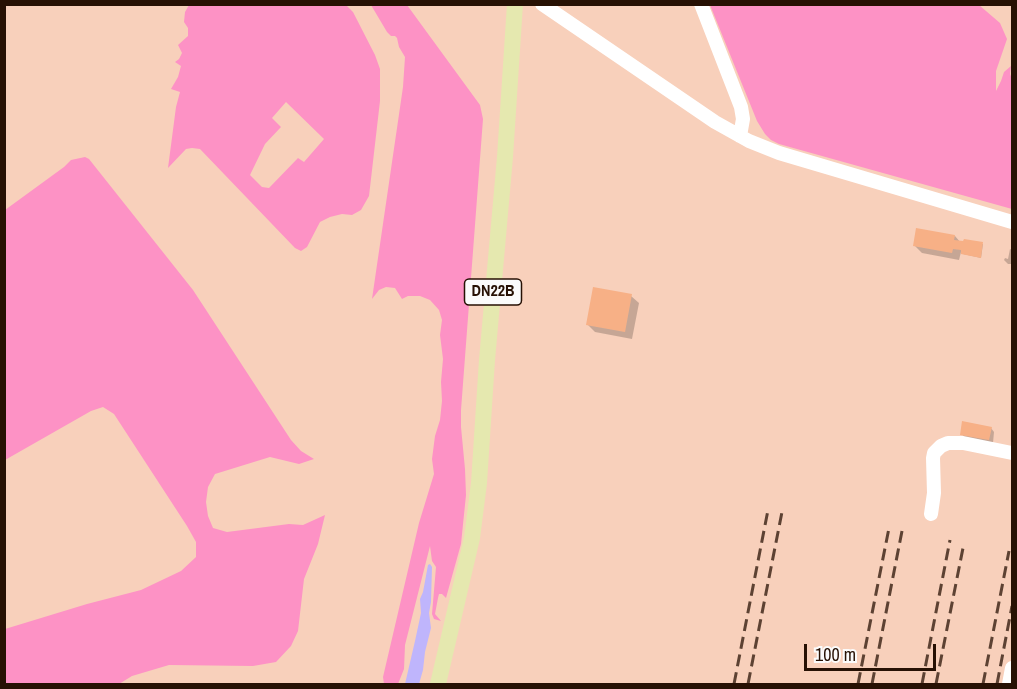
<!DOCTYPE html>
<html>
<head>
<meta charset="utf-8">
<style>
  body { margin:0 }
  #map { position:relative; width:1017px; height:689px; overflow:hidden; background:#f8d0bb; font-family:"Archivo Narrow",sans-serif }
  canvas { display:block }
  .frame { position:absolute; inset:0; border:6px solid #271104; pointer-events:none }
  .scale { position:absolute; left:804px; top:644px; width:132px; height:27px; box-sizing:border-box; border:3px solid #271104; border-top:0; padding-left:8px; font-size:18px; line-height:21px; white-space:nowrap; color:#271104; -webkit-text-stroke:4px #fbfbfb; paint-order:stroke }
</style>
</head>
<body>
<div id="map">
<canvas width="1017" height="689"></canvas>
<div class="frame"></div>
<div class="scale">100 m</div>
</div>
<script>
const c = document.querySelector('canvas').getContext('2d');
c.lineJoin = 'round';
function fillPath(path, color) { c.fillStyle = color; c.fill(path, 'evenodd'); }
const shape = rows => new Path2D(rows.map(r => 'M' + r).join(''));
function stroke(path, color, width, dash) { c.strokeStyle = color; c.lineWidth = width; c.lineCap = dash ? 'butt' : 'round'; c.setLineDash(dash || []); c.stroke(path); }
function drawText(font, color, halo, rows, align = 'center') {
  c.font = font + ' "Archivo Narrow",sans-serif'; c.lineWidth = 5; c.setLineDash([]); c.textBaseline = 'middle'; c.strokeStyle = halo; c.fillStyle = color; for (const [text, x, y, turn = 0] of rows) {
    c.save(); c.translate(x, y); c.rotate((+turn || 0) * Math.PI / 180); c.textAlign = isNaN(turn) ? turn : align; if (halo) c.strokeText(text, 0, 0); c.fillText(text, 0, 0); c.restore();
  }
}
const green = shape([
  [346,5,353,12,375,55,380,69,380,101,369,196,361,210,352,215,342,214,330,217,320,222,307,247,301,251,295,248,200,149,192,148,186,149,168,168,176,107,180,92,171,89,178,77,181,66,175,62,179,59,182,53,178,45,188,36,188,28,184,22,185,12,189,5],
  [286,102,324,139,304,162,298,158,269,188,262,187,250,175,265,144,281,127,272,118],
  [371,5,407,5,480,105,483,119,461,410,461,427,465,469,466,495,461,544,446,598,442,594,439,594,438,598,435,614,441,621,434,619,432,614,436,567,432,561,430,546,405,645,404,669,398,684,384,684,383,677,419,523,434,474,432,459,435,436,440,420,442,401,441,382,443,359,440,335,442,320,439,310,430,300,420,296,408,296,402,299,395,288,386,287,379,290,372,299,403,87,405,57,399,47,397,38,395,36,391,36,387,32],
  [710,5,979,5,1000,23,1007,39,996,71,996,91,1001,81,1004,72,1011,66,1010,74,1012,79,1012,209,779,144,771,140,765,134,757,121],
  [85,157,89,159,193,290,291,440,301,451,314,459,299,464,270,457,215,474,208,487,206,502,208,516,213,528,227,532,289,524,303,525,325,515,318,544,304,579,298,631,291,646,276,662,253,666,169,665,132,676,119,684,5,684,5,629,87,604,141,590,181,571,196,557,196,542,187,526,114,414,103,407,91,411,5,460,5,210,64,167,71,160]
]);
const water = shape([
  [430,564,432,567,431,602,429,613,431,628,425,652,423,670,419,684,405,684,415,641,421,613,420,599,423,592,428,565]
]);
const shadow = shape([
  [955,236,961,243,983,244,981,258,963,254,961,252,959,260,922,253,915,246],
  [1010,249,1012,250,1011,264,1008,264,1004,260,1005,258,1008,259],
  [631,296,639,303,632,339,595,332,587,324],
  [991,428,994,432,993,443,965,438,962,434]
]);
const building = shape([
  [916,228,955,235,954,240,963,241,964,239,983,242,981,258,961,254,961,250,953,249,952,253,913,246],
  [593,287,632,294,625,332,586,325],
  [962,421,992,427,989,440,960,435]
]);
const minor = shape([
  [542,4,715,122,749,141,779,153,1012,222],
  [701,4,741,107,743,119,740,136],
  [931,514,934,493,933,458,934,453,941,446,948,443,963,443,1012,453],
  [1009,684,1012,668]
]);
const major = shape([
  [438,684,472,538,479,483,487,360,505,157,515,4]
]);
const rail = shape([
  [734,684,768,510],
  [748,684,782,512],
  [858,684,889,528],
  [872,684,902,531],
  [922,684,950,540],
  [936,684,964,543],
  [983,684,1009,551],
  [997,684,1012,606]
]);
const shields = [
  [493,292,57]
];
const shieldNames = [
  ["DN22B",493,292]
];
fillPath(green, '#fd92c5');
fillPath(water, '#bfb5fc');
fillPath(shadow, '#0003');
fillPath(building, '#f7b086');
stroke(minor, '#fff', 14);
stroke(major, '#e5e8af', 16);
stroke(rail, '#5d4233', 3, [12, 6]);
for (const [x, y, w] of shields) { const box = new Path2D(); box.roundRect(x - w / 2, y - 13, w, 26, 4.5); c.fillStyle = '#fbfbfb'; c.fill(box); stroke(box, '#271104', 1.5); }
drawText('bold 16px', '#271104', null, shieldNames);
</script>
</body>
</html>
